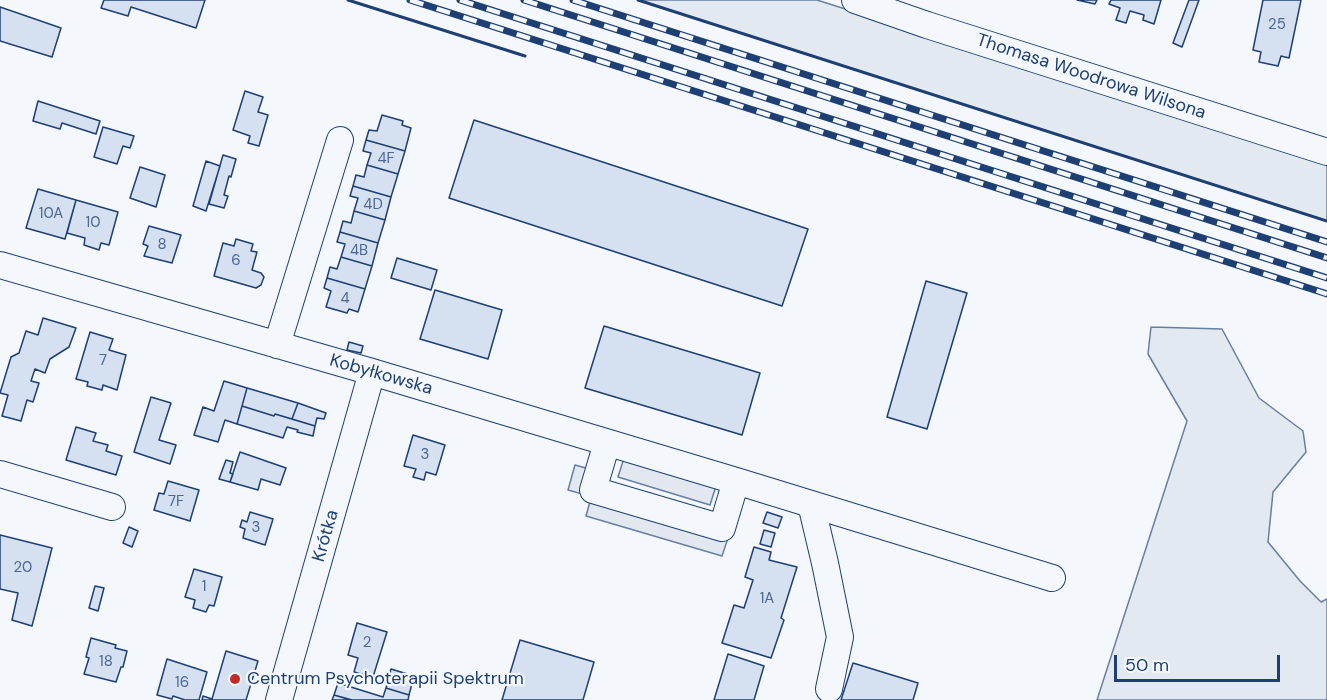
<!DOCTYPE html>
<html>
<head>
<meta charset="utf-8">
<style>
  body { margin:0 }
  #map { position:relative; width:1327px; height:700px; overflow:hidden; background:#f4f7fb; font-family:"DM Sans",sans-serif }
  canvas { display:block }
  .scale { position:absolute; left:1114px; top:655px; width:166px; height:27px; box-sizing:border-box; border:3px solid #1d3f73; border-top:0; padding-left:8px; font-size:18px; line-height:21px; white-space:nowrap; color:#1d3f73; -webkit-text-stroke:4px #f4f7fb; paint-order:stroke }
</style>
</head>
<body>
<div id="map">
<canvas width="1327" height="700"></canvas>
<div class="scale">50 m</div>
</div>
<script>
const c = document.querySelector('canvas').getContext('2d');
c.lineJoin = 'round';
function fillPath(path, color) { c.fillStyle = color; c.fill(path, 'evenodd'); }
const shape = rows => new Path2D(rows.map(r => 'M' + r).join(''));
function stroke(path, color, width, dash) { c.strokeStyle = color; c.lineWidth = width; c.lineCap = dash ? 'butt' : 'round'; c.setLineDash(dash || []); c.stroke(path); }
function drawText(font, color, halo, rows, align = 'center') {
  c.font = font + ' "DM Sans",sans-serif'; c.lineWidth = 4.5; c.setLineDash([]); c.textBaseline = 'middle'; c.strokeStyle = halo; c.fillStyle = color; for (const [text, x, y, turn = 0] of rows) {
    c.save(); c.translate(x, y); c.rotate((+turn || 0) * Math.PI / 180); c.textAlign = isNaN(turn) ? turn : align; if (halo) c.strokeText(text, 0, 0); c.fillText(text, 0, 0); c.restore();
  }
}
const green = shape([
  [638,0,817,0,1327,162,1327,221,638,0],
  [1151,327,1222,329,1259,398,1303,431,1306,452,1273,492,1268,542,1300,581,1321,602,1327,599,1327,700,1097,700,1187,421,1148,354,1151,327]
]);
const parking = shape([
  [624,458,716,486,710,505,618,477,624,458],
  [575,465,593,470,586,495,568,490,575,465],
  [591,498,728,538,722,556,586,516,591,498]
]);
const building = shape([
  [104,0,205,0,196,28,131,7,128,16,101,8,104,0],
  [1077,0,1097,0,1095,4,1077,0],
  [1111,0,1161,0,1154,24,1143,20,1144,15,1130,11,1126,23,1116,20,1120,8,1109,4,1111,0],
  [1189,0,1199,0,1182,47,1173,43,1189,0],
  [1263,0,1301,0,1289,58,1281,56,1278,66,1259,62,1261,52,1253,50,1263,0],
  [0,7,61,28,52,57,0,41,0,7],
  [245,91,263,97,258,112,268,115,259,146,248,143,250,136,233,130,245,91],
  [38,101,100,121,96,134,62,123,60,129,33,121,38,101],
  [382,115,403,121,402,125,411,128,405,151,366,140,369,130,377,131,382,115],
  [474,120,808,229,782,306,449,198,474,120],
  [103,127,134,136,130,148,123,146,117,164,94,157,103,127],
  [366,140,405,151,398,174,367,165,371,153,363,151,366,140],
  [223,155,236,159,231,177,229,176,224,195,228,196,224,208,209,204,223,155],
  [206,161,220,166,206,211,193,206,206,161],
  [367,165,398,174,391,197,353,186,356,175,364,177,367,165],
  [140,167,165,175,156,207,130,198,140,167],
  [353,186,391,197,385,220,354,211,358,198,350,196,353,186],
  [38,189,76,200,65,239,26,228,38,189],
  [76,200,118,212,109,245,101,243,99,250,84,245,85,238,67,233,76,200],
  [354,211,385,220,378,243,340,232,343,221,351,223,354,211],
  [149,226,181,235,172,263,144,256,148,246,143,244,149,226],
  [340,232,378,243,372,266,341,257,345,244,337,242,340,232],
  [236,239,253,244,251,251,257,252,252,270,261,273,264,277,261,285,256,288,214,276,223,243,234,246,236,239],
  [341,257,372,266,365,289,327,278,330,267,337,269,341,257],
  [397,258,437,270,431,290,391,278,397,258],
  [327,278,365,289,358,312,349,309,347,313,326,307,331,291,324,288,327,278],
  [926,281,967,293,927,429,887,417,926,281],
  [435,290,502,310,488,359,420,339,435,290],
  [43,318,76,328,69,347,50,359,45,373,35,369,31,381,39,383,33,402,27,400,21,421,2,416,8,395,0,393,11,357,19,353,26,331,38,335,43,318],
  [604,326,760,373,742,435,585,388,604,326],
  [90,332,113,339,109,350,126,355,117,390,103,385,102,390,87,386,88,382,76,379,90,332],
  [349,342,363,346,361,353,347,350,349,342],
  [224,381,247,388,237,424,225,420,218,442,194,435,203,407,214,411,224,381],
  [247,388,298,403,292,419,275,414,274,416,242,406,247,388],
  [151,397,171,403,159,440,176,445,170,464,134,452,151,397],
  [298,403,326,413,324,419,317,418,315,426,292,419,298,403],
  [242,406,274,416,275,414,315,426,313,436,297,432,298,430,287,427,283,438,237,424,242,406],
  [76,427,96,433,93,441,108,445,106,451,122,456,116,475,66,460,76,427],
  [413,435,445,445,436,475,426,472,424,480,413,477,416,469,404,466,413,435],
  [240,452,286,468,280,485,261,479,258,490,230,482,240,452],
  [226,460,233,462,230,473,233,474,230,482,219,479,226,460],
  [168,481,199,490,190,521,154,510,159,493,164,494,168,481],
  [250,512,273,519,265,545,243,538,245,529,240,527,242,520,247,522,250,512],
  [767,512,782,517,778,528,763,523,767,512],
  [129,527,138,531,132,547,123,543,129,527],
  [764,530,775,533,771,547,760,544,764,530],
  [0,535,52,548,32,626,12,620,18,593,0,589,0,535],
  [754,547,771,552,769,560,797,567,781,618,784,620,771,658,722,643,734,605,744,608,753,580,745,577,754,547],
  [194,569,222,577,214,606,209,605,206,612,193,608,195,600,185,597,194,569],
  [95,586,104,588,98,611,89,608,95,586],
  [357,623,387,632,373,677,354,672,358,658,348,655,357,623],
  [91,638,116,645,115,648,127,651,123,667,121,667,116,682,84,674,89,658,86,657,91,638],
  [520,640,594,662,583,700,502,700,520,640],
  [226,651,258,661,246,700,202,700,203,696,212,699,226,651],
  [728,654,764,666,754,700,714,700,728,654],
  [167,659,207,672,199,700,185,700,173,696,172,699,157,695,167,659],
  [853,663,918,683,913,700,841,700,853,663],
  [391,669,414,676,409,695,386,688,391,669],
  [338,683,383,697,386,688,409,695,408,700,352,700,334,695,338,683],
  [334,695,351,700,332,700,334,695]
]);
const minor = shape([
  [855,0,927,25,1327,152],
  [0,265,372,372,736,481,1052,578],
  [277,345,340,140],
  [607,443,593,490,722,528,736,481],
  [0,474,112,507],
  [811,504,825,563,840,637,829,689],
  [279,700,372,372]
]);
const rail = shape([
  [410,0,1327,294],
  [460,0,1327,278],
  [524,0,1327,258],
  [573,0,1327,242]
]);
const wall = shape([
  [348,0,525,56],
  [638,0,1327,221]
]);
const markers = [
  [235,679,6,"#c62828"]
];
const numberNames = [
  ["25",1277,25],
  ["4F",386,159],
  ["4D",373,205],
  ["10A",51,214],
  ["10",93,223],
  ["8",162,245],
  ["4B",359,251],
  ["6",236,261],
  ["4",345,299],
  ["7",103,361],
  ["3",425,455],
  ["7F",176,502],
  ["3",256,528],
  ["20",23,568],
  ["1",204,587],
  ["1A",767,599],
  ["2",367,643],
  ["18",106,662],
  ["16",182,683]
];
const streetNames = [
  ["Thomasa Woodrowa Wilsona",1091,77,18],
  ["Kobyłkowska",381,375,16],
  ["Krótka",326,536,-74]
];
const poiNames = [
  ["Centrum Psychoterapii Spektrum",247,679]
];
fillPath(green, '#e3e9f0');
stroke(green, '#687fa3', 1.5);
fillPath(parking, '#e3e8f0');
stroke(parking, '#687fa3', 1.5);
fillPath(building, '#d5e0f0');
stroke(building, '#1d3f73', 1.5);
stroke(minor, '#1d3f73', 28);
stroke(minor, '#f4f7fb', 26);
stroke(rail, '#1d3f73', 7);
stroke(rail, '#f4f7fb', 4.5, [14]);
stroke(wall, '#1d3f73', 3);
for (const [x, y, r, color] of markers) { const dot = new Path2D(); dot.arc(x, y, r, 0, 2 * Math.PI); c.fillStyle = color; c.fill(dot); stroke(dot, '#f4f7fb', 2); }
drawText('15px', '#4b6792', null, numberNames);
drawText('18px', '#1d3f73', '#f4f7fb', streetNames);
drawText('18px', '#1d3f73', '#f4f7fb', poiNames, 'left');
</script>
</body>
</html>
